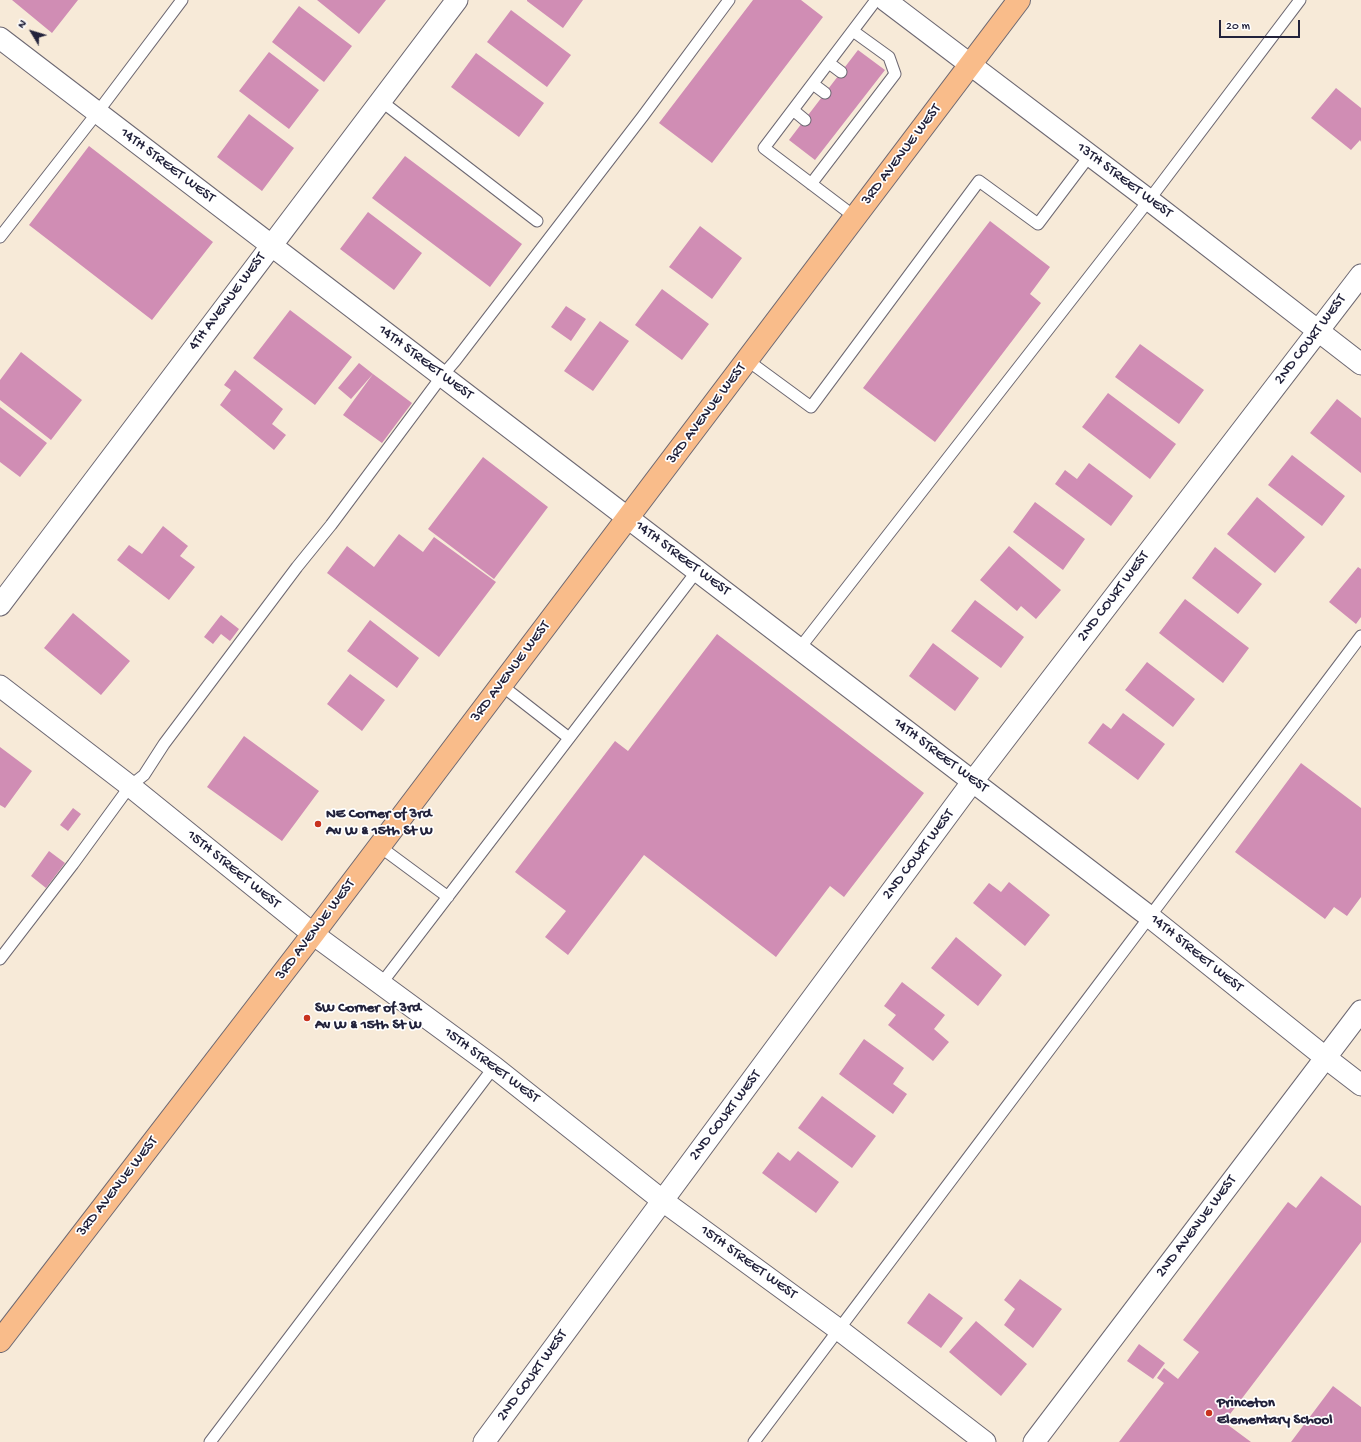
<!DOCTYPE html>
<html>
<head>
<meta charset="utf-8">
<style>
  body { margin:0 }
  #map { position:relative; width:1361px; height:1442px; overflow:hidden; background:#f7ead8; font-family:"Gochi Hand",sans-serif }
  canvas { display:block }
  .north { position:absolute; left:12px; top:12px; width:40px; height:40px; -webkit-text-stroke:3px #fff; paint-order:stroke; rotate:308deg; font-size:11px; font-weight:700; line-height:16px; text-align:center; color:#22223b }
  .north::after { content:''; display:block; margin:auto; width:14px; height:18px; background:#22223b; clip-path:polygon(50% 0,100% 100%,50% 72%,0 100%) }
  .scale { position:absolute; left:1219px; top:20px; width:81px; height:18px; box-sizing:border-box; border:2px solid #22223b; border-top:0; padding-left:5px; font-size:12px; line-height:14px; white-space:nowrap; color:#22223b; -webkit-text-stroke:3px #fff; paint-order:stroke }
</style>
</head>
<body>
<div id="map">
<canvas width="1361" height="1442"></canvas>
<div class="north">N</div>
<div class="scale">20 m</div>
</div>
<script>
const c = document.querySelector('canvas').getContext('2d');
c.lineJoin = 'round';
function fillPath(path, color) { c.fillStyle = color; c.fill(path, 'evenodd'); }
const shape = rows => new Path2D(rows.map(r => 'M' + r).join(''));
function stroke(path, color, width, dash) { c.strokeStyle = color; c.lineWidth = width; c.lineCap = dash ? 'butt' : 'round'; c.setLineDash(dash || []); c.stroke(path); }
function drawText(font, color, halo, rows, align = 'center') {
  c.font = font + ' "Gochi Hand",sans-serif'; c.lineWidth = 3.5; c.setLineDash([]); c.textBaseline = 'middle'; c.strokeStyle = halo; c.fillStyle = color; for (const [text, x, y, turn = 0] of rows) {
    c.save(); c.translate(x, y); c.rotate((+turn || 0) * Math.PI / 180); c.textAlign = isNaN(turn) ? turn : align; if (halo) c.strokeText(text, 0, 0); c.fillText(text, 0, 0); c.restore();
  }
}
const building = shape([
  [12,0,78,0,52,33],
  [317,0,386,0,359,34],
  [527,0,583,0,563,28,527,1],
  [753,0,801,0,823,17,712,163,659,123],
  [299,6,352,46,324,82,272,42],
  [511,10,571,55,547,87,487,42],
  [858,50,885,70,815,160,789,140],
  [269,52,319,90,289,129,239,91],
  [476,53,544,103,519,137,451,87],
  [1336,88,1361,108,1361,142,1360,140,1351,150,1311,118],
  [249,114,294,148,262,191,217,157],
  [89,146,213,242,152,320,29,225],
  [405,156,522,244,490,287,372,198],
  [368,212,422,253,394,290,340,249],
  [990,221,1050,267,1030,294,1041,303,935,442,863,388],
  [700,226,742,258,712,299,669,267],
  [662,289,709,324,682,360,635,325],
  [566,306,586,319,571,341,551,327],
  [290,310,352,357,315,405,253,358],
  [600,321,629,341,593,391,564,371],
  [1140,344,1204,390,1179,424,1115,377],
  [21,352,82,400,51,440,0,400,0,380],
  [359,363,373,374,351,399,338,388],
  [235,370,283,409,272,424,286,435,274,450,220,405,231,390,224,385],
  [373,374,412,403,382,443,343,415],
  [1108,393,1176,444,1150,479,1082,427],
  [1337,399,1361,418,1361,473,1310,433],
  [0,407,47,443,20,477,0,462],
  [1292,455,1345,496,1322,526,1268,485],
  [483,457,548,507,494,579,428,529],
  [1089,463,1133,496,1111,526,1055,484,1065,470,1077,479],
  [1257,497,1305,537,1275,573,1227,534],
  [1035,502,1085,539,1063,570,1013,532],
  [163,526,188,546,180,556,195,567,169,600,117,560,129,545,142,554],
  [399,534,423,552,434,537,496,582,439,657,327,573,347,546,374,567],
  [1009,546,1061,590,1036,619,1021,606,1017,611,980,580],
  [1215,547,1262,584,1238,614,1192,578],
  [1358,567,1361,569,1361,617,1356,624,1329,602],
  [1185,599,1249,648,1223,683,1159,633],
  [975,600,1024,637,1001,668,951,631],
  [73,613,130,661,101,695,44,648],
  [221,615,239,629,230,641,221,634,213,644,204,637],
  [370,620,419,658,397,688,347,651],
  [717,634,924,793,844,897,830,886,776,957,644,855,568,955,545,937,566,911,515,872,615,741,628,751],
  [933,643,979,678,955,711,909,676],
  [1147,662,1195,699,1173,727,1125,690],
  [350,674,385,700,362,731,327,704],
  [1123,713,1165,744,1138,780,1088,743,1103,723,1111,729],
  [244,736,319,791,282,841,207,787],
  [0,747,32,771,5,808,0,805],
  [1301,763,1361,808,1361,897,1347,916,1334,907,1325,919,1235,852],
  [73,808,81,814,68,831,60,825],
  [49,851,65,863,46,888,31,876],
  [1009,882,1050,915,1025,946,973,903,989,883,1001,892],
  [956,937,1002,975,978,1006,931,968],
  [902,982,945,1015,934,1029,949,1042,933,1061,888,1025,896,1015,884,1006],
  [864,1039,904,1068,893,1084,907,1094,893,1114,839,1074],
  [822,1096,876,1136,852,1168,798,1128],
  [798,1151,839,1182,816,1213,762,1173,778,1152,790,1161],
  [1321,1176,1361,1206,1361,1242,1224,1422,1251,1442,1119,1442,1164,1383,1157,1378,1164,1368,1178,1379,1199,1352,1183,1340,1288,1202,1296,1208],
  [1020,1279,1062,1309,1033,1348,1004,1325,1015,1309,1004,1300],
  [929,1293,963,1318,941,1348,907,1323],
  [976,1321,1027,1364,1001,1396,949,1352],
  [1139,1344,1165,1363,1153,1379,1127,1361],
  [1333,1386,1361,1407,1361,1442,1291,1442]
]);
const service = shape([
  [829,63,841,72],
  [813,84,825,93],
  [381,101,537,221],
  [793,110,805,120],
  [811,184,895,74,889,57,853,31],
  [855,217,764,148,876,0],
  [0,237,97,113,182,0],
  [747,360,811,407,979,181,1038,224,1090,155],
  [799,649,1149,200,1300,0],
  [501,685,569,738],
  [379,846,448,897],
  [0,959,73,864,130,786,144,775,164,744,297,567,331,525,442,376,455,361,643,116,729,0],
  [381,984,697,571],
  [210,1442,494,1067],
  [754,1442,1361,636]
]);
const minor = shape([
  [885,0,1149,200,1361,364],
  [0,38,1150,917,1326,1058,1361,1085],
  [0,605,457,0],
  [0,686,130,786,313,934,494,1067,663,1201,838,1329,985,1442],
  [484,1442,973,781,1361,275],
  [1034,1442,1361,1011]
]);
const primary = shape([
  [0,1341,313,934,1019,0]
]);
const markers = [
  [318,824,4,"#c8321e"],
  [307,1018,4,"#c8321e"],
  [1209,1413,4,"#c8321e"]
];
const streetNames = [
  ["3RD AVENUE WEST",902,155,-53],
  ["14TH STREET WEST",167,166,37],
  ["13TH STREET WEST",1124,181,37],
  ["4TH AVENUE WEST",228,302,-53],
  ["2ND COURT WEST",1311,340,-53],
  ["14TH STREET WEST",425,363,37],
  ["3RD AVENUE WEST",707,414,-53],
  ["14TH STREET WEST",682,559,37],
  ["2ND COURT WEST",1114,597,-53],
  ["3RD AVENUE WEST",511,672,-53],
  ["14TH STREET WEST",940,756,37],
  ["2ND COURT WEST",919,855,-53],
  ["15TH STREET WEST",233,870,39],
  ["3RD AVENUE WEST",316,930,-53],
  ["14TH STREET WEST",1196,954,39],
  ["15TH STREET WEST",491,1066,37],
  ["2ND COURT WEST",726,1116,-53],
  ["3RD AVENUE WEST",118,1187,-52],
  ["2ND AVENUE WEST",1197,1227,-53],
  ["15TH STREET WEST",748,1263,36],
  ["2ND COURT WEST",533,1376,-54]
];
const poiNames = [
  ["NE Corner of 3rd",326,815],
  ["Av W & 15th St W",326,832],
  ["SW Corner of 3rd",315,1009],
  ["Av W & 15th St W",315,1026],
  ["Princeton",1217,1404],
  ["Elementary School",1217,1421]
];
fillPath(building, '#d08db4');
stroke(service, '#6d6872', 13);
stroke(minor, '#6d6872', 23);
stroke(primary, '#6d6872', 24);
stroke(service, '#fff', 11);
stroke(minor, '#fff', 21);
stroke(primary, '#f9bc8a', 22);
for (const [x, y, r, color] of markers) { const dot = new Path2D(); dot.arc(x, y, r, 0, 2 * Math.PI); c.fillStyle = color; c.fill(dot); stroke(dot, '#fff', 1.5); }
drawText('15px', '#22223b', '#fff', streetNames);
drawText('bold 15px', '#22223b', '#fff', poiNames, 'left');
</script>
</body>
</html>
